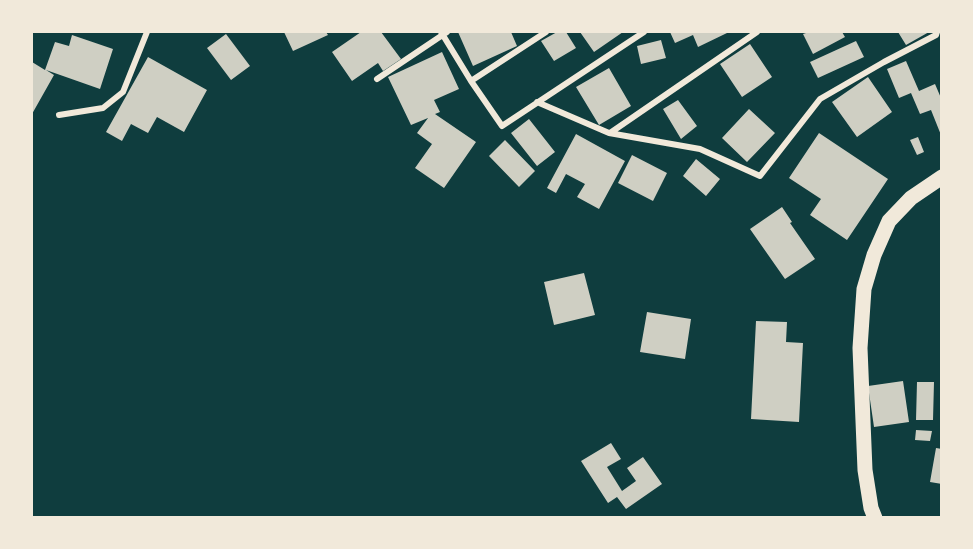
<!DOCTYPE html>
<html>
<head>
<meta charset="utf-8">
<style>
  body { margin:0 }
  #map { position:relative; width:973px; height:549px; overflow:hidden; background:#0f3d3e; font-family:Mulish,sans-serif }
  canvas { display:block }
  .frame { position:absolute; inset:0; border:33px solid #f1e9da; pointer-events:none }
</style>
</head>
<body>
<div id="map">
<canvas width="973" height="549"></canvas>
<div class="frame"></div>
</div>
<script>
const c = document.querySelector('canvas').getContext('2d');
c.lineJoin = 'round';
function fillPath(path, color) { c.fillStyle = color; c.fill(path, 'evenodd'); }
const shape = rows => new Path2D(rows.map(r => 'M' + r).join(''));
function stroke(path, color, width, dash) { c.strokeStyle = color; c.lineWidth = width; c.lineCap = dash ? 'butt' : 'round'; c.setLineDash(dash || []); c.stroke(path); }
const building = shape([
  [284,32,326,32,328,35,293,51],
  [361,32,381,32,401,59,383,71,378,63,352,81,332,52],
  [458,32,511,32,517,46,473,66],
  [557,32,566,32,576,48,554,61,541,41],
  [580,32,623,32,594,52],
  [670,32,726,32,727,33,698,47,693,35,675,43],
  [809,32,842,32,845,37,813,54,803,34],
  [898,32,929,32,906,45],
  [226,34,250,66,231,80,207,48],
  [72,35,113,49,100,89,46,70,54,75,32,114,32,62,45,70,55,42,69,46],
  [661,40,666,58,641,64,637,46],
  [856,41,864,57,818,78,810,62],
  [750,44,772,77,742,97,720,64],
  [442,52,459,89,434,100,440,112,435,114,476,142,444,188,415,168,432,144,417,133,428,118,411,125,388,77],
  [148,57,207,90,184,132,157,117,148,133,131,124,122,141,106,132],
  [906,61,919,91,935,84,941,98,941,135,931,110,920,114,911,93,899,98,887,69],
  [609,68,631,106,599,125,576,87],
  [868,77,892,112,857,137,832,102],
  [678,100,697,126,681,139,663,109],
  [749,109,775,133,747,162,722,138],
  [529,119,555,152,537,166,511,133],
  [819,133,888,179,847,240,810,215,821,199,789,178],
  [576,134,625,161,599,209,577,197,585,184,566,174,556,193,547,188],
  [918,137,924,152,917,155,910,140],
  [505,140,535,171,519,187,489,156],
  [632,155,667,173,653,201,618,183],
  [696,159,720,179,706,196,683,176],
  [782,207,792,222,790,223,815,259,785,279,750,229],
  [584,273,595,315,554,325,544,282],
  [647,312,691,319,685,359,640,352],
  [756,321,787,322,786,342,803,343,799,422,751,419],
  [903,381,909,422,874,427,868,386],
  [917,382,934,382,933,420,916,420],
  [916,430,932,431,930,441,915,440],
  [611,443,621,459,607,467,622,491,636,481,627,468,643,457,662,484,626,509,617,497,608,503,581,461],
  [936,448,942,449,942,484,930,482]
]);
const minor = shape([
  [441,32,471,81,502,126,644,32],
  [377,79,447,32],
  [471,81,546,32],
  [537,102,609,133,700,149,760,176,820,99,884,62,936,35,937,32],
  [59,115,103,108,123,92,147,32],
  [610,133,757,32]
]);
const primary = shape([
  [875,518,871,508,865,470,860,348,864,289,874,255,889,221,911,198,942,177]
]);
fillPath(building, '#cfcfc3');
stroke(minor, '#f1e9da', 6);
stroke(primary, '#f1e9da', 15);
</script>
</body>
</html>
